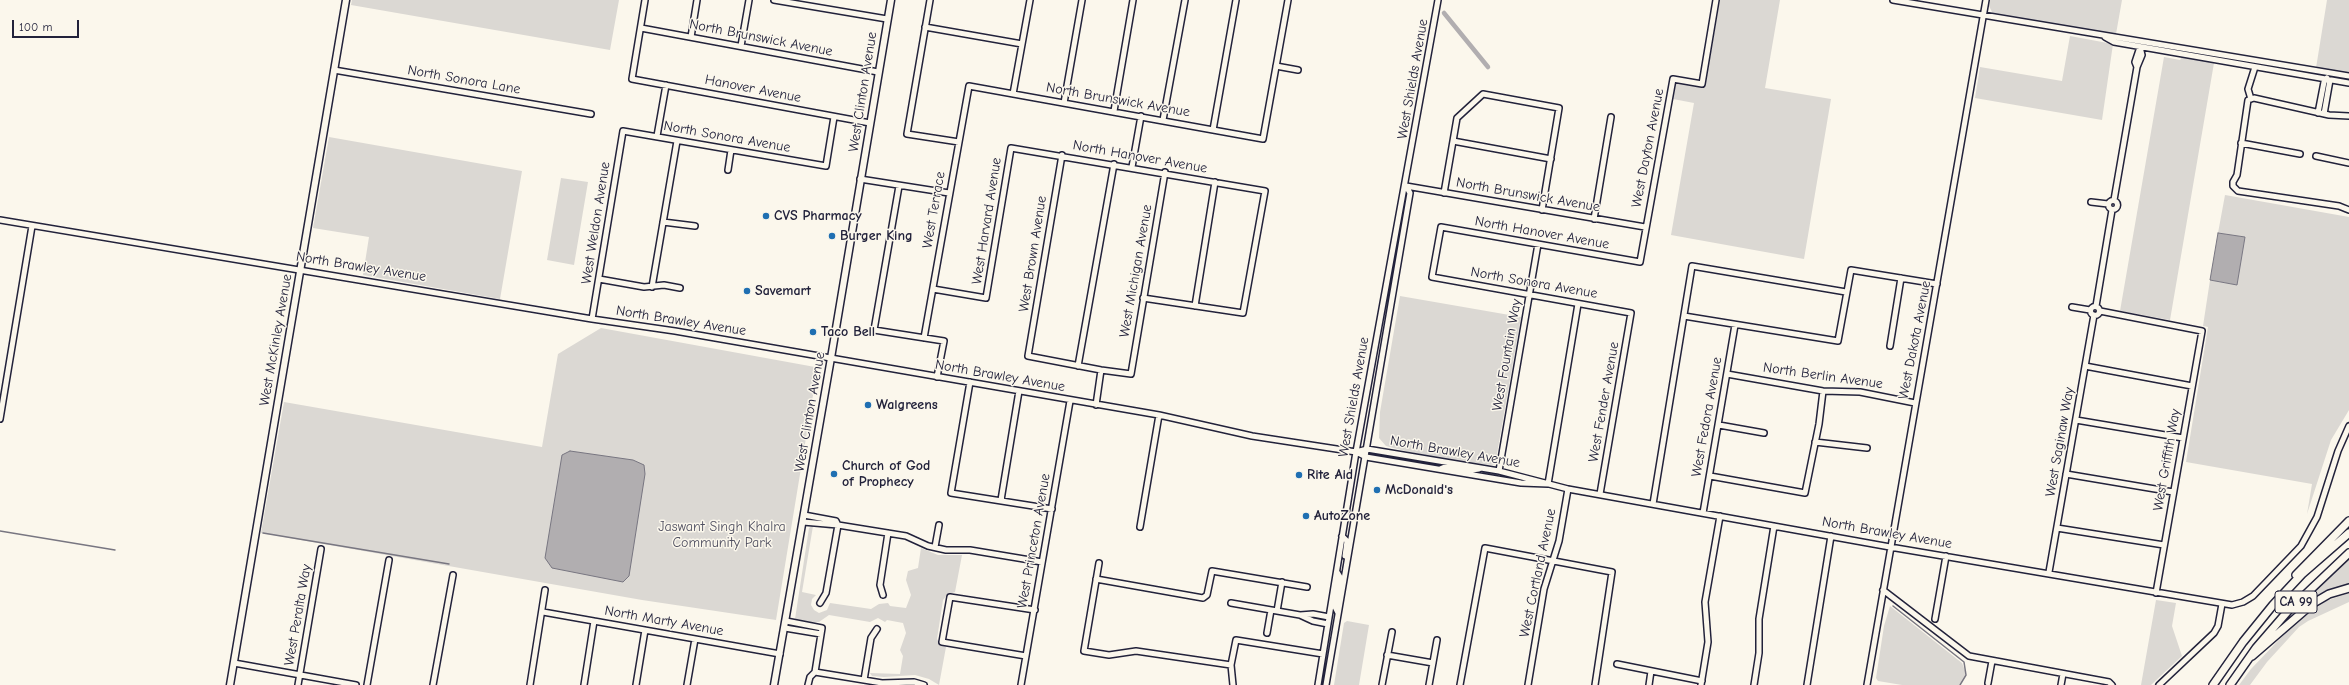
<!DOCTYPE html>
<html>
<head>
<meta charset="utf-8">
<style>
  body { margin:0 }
  #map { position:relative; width:2349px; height:685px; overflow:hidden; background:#fbf7ec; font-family:"Comic Neue",sans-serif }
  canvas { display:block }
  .scale { position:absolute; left:12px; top:20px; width:67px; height:18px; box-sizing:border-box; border:2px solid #22223b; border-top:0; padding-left:5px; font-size:12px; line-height:14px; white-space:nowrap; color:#22223b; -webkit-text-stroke:3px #fbf7ec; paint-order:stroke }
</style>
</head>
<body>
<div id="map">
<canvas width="2349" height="685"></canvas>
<div class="scale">100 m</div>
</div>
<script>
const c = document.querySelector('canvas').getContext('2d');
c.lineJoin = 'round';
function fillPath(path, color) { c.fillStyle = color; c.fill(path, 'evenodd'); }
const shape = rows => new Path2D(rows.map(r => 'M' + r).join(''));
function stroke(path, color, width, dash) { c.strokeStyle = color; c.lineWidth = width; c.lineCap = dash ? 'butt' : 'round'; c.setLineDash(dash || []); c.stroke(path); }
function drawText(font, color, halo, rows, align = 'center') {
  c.font = font + ' "Comic Neue",sans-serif'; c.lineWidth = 3; c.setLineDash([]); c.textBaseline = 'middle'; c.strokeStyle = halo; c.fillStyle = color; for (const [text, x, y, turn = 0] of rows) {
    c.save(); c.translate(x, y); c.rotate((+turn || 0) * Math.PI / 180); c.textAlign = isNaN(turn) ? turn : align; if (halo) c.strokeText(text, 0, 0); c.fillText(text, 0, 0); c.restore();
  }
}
const green = shape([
  [352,0,619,0,610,50,351,5],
  [1720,0,1780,0,1765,88,1831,99,1804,259,1671,235,1694,103,1673,99,1676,83,1705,87],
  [1990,0,2122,0,2116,34,1993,14,1989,6],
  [2327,0,2349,0,2349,74,2316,68],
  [2070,36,2113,44,2102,120,1975,98,1980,67,2062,81],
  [2164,57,2180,60,2182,57,2214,63,2170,320,2120,311],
  [329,137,522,171,500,299,363,275,369,237,313,228],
  [561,178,588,182,574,265,547,260],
  [2225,195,2349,217,2349,410,2331,440,2307,514,2312,484,2186,462,2208,327,2203,326,2210,280,2237,285,2245,237,2218,233],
  [1400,296,1521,317,1495,465,1475,464,1409,452,1386,446,1379,438,1380,412],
  [601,328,815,367,817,371,776,620,642,600,261,533,284,402,542,447,558,354],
  [812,525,831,527,830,529,813,526,802,592,816,595,812,599,811,605,814,610,819,613,827,610,830,603,871,609,879,604,888,603,890,606,906,608,911,595,906,580,908,571,918,568,921,548,938,555,962,555,955,592,947,595,943,600,937,639,940,644,946,647,939,685,929,679,915,675,884,677,872,676,870,673,900,674,903,656,900,650,906,633,903,623,887,620,885,622,878,618,870,622,829,615,819,622,808,623,799,622,795,619,809,528],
  [2349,560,2349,584,2331,589,2314,598,2311,595],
  [2349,593,2349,602,2308,621,2299,627,2267,662,2250,685,2239,685,2251,669,2294,624,2326,601],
  [2156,600,2176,603,2172,626,2182,656,2151,685,2141,685],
  [1890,606,1962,663,1966,673,1959,685,1902,685,1878,681,1876,678,1884,626],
  [1347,621,1369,625,1359,685,1334,685,1344,623]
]);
const water = shape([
  [2218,233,2245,237,2237,285,2210,280,2218,233],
  [570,451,633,460,644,465,645,474,629,576,623,582,552,568,545,558,562,455,570,451]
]);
const stream = shape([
  [0,531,115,550],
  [263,533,449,564],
  [1893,606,1964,662,1966,675,1960,685]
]);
const canal = shape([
  [1444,13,1488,67]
]);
const minor = shape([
  [645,0,632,79,870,123],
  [774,0,887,19],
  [930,0,907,134,959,142],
  [1893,0,2349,76],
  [925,27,1022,44],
  [641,28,878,72],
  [691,37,697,0],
  [2105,37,2114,42,2349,83],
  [741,46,749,0],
  [1276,66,1298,70],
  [2137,67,2135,62,2140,47],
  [334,70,591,114],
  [1013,94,1030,0],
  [2251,99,2248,89,2255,67],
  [1064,103,1082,0],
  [1114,111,1133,0],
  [2318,113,2324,82,2327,78],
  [2324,114,2330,80],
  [2349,116,2329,115,2254,98,2248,100,2237,175,2233,182,2233,186,2238,191,2339,206,2349,210],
  [1163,120,1185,0],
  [1213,130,1236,0],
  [657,136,666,85],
  [1453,141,1551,159],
  [2241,143,2300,154],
  [1062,155,1028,356,1101,370,1131,374,1165,172],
  [2316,156,2349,163],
  [1132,167,1141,116],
  [728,170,731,150],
  [860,179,949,193],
  [899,186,874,330,944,341,937,377],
  [1406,186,1645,227],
  [1444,193,1457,118,1483,94,1559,108,1542,210],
  [2114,200,2137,67,2142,55,2140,47],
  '2108.5 205a4.5 4.5 0 1 1 9 0a4.5 4.5 0 1 1-9 0Z',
  [2091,202,2108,204],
  [1594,219,1611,117],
  [0,220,592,319,675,331,1159,415,1252,436,1356,452,1366,457,1521,483,1548,484],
  [663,222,695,226],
  [599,279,644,287,664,285,680,288],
  [652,287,677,141],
  [933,289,986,298,1011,148,1265,191,1243,313,1143,298],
  [1195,306,1215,182],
  [2096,306,2112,210],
  '2090.5 311a4.5 4.5 0 1 1 9 0a4.5 4.5 0 1 1-9 0Z',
  [2072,307,2090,310],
  [2100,311,2202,331,2156,593],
  [1684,316,1838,341,1851,270,1937,284],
  [592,319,623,131,826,166,834,117],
  [924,338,969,86,1263,139,1288,0],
  [1890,346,1901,278],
  [1078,366,1114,164],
  [2085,366,2192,386],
  [1727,374,1823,391,1860,392,1915,403],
  [970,382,951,493,1052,509],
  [1096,405,1101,370],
  [0,419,32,226],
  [2076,420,2183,438],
  [1719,425,1764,433],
  [1815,442,1867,448],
  [1356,452,1367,449,1499,471,1568,489,1890,547,2232,605,2243,602,2253,596,2301,546,2317,517,2338,451,2349,426],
  [1440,469,1447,466,1472,470,1479,469],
  [1499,471,1538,244],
  [2066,474,2173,492],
  [1710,476,1805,493,1819,424,1823,391],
  [1548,484,1578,304],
  [1600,494,1631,313,1432,277,1441,227,1640,262,1673,79,1702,84,1716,0],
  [1001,500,1019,391],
  [1653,504,1692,266,1846,292],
  [1703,513,1735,325],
  [804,515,836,521,838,525],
  [803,522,838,525,906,536,928,546,946,550,970,550,1042,562],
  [1140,527,1159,415],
  [2057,528,2164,545],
  [1342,536,1347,541,1345,556],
  [935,547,939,525],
  [1099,563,1084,651,1109,655,1136,651,1231,665],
  [1337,572,1340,577,1335,607,1338,613],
  [2049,572,2094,315],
  [1096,579,1203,598,1207,595,1212,571,1307,587],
  [1883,590,1969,656,2109,682,2112,685],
  [883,595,880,585,888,533],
  [820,603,826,593,838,525],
  [1231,603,1300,615],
  [1277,611,1282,582],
  [543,612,780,654],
  [1935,619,1946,556],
  [786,621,822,628,815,672,810,677,808,685],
  [1328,624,1313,621,1300,615,1313,614,1329,617],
  [785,628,821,634],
  [1267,633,1271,610],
  [1387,655,1433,663],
  [1026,656,942,642,950,597,1035,610],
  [234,663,356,685],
  [1617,664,1702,681],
  [815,672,882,683,914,682,924,685],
  [864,680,871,638,877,629],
  [1988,683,1992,661],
  [298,685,321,549],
  [367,685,389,560],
  [433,685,453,575],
  [530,685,545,590],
  [584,685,594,621],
  [636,685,645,630],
  [687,685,695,639],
  [1021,685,1070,401],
  [1233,685,1231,665,1236,640,1323,654],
  [1318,685,1356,452,1438,0],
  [1326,685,1410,193,1406,186],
  [1382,685,1392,632],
  [1429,685,1437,640],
  [1460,685,1485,548,1612,572,1595,685],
  [1528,685,1544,589,1559,541,1568,489],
  [1649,685,1651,671],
  [1701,685,1708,642,1705,602,1720,516],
  [1754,685,1759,653,1759,619,1774,526],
  [1807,685,1831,536],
  [1867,685,1986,0],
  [2061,685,2063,674],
  [2159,685,2214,633,2218,626,2222,604]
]);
const major = shape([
  [230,685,346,0],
  [774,685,831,358,891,0]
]);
const highway = shape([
  [2296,575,2349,521],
  [2252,656,2312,604,2329,594,2349,588],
  [2213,685,2243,642,2273,605,2302,574,2349,533],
  [2230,685,2256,648,2288,611,2349,553]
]);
const markers = [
  [766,216,4,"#1f6fb2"],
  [832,236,4,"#1f6fb2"],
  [747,291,4,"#1f6fb2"],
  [813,332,4,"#1f6fb2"],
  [868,405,4,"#1f6fb2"],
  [834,474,4,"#1f6fb2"],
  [1299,475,4,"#1f6fb2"],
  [1377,490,4,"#1f6fb2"],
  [1306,516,4,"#1f6fb2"]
];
const shields = [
  [2296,602,42]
];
const shieldNames = [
  ["CA 99",2296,602]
];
const streetNames = [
  ["North Brunswick Avenue",761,38,11],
  ["West Shields Avenue",1413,79,-80],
  ["North Sonora Lane",464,80,10],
  ["Hanover Avenue",753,89,11],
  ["West Clinton Avenue",863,92,-81],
  ["North Brunswick Avenue",1118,100,10],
  ["North Sonora Avenue",727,137,10],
  ["West Dayton Avenue",1648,148,-79],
  ["North Hanover Avenue",1140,157,10],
  ["North Brunswick Avenue",1528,195,10],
  ["West Terrace",934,210,-80],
  ["West Harvard Avenue",987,221,-81],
  ["West Weldon Avenue",596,223,-81],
  ["North Hanover Avenue",1542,233,10],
  ["West Brown Avenue",1033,254,-81],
  ["North Brawley Avenue",361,267,9],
  ["West Michigan Avenue",1136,271,-80],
  ["North Sonora Avenue",1534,283,10],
  ["North Brawley Avenue",681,321,9],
  ["West McKinley Avenue",276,340,-80],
  ["West Dakota Avenue",1915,340,-79],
  ["West Fountain Way",1507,355,-80],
  ["North Brawley Avenue",1000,376,10],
  ["North Berlin Avenue",1823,376,8],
  ["West Shields Avenue",1354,397,-80],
  ["West Fender Avenue",1604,402,-80],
  ["West Clinton Avenue",810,412,-80],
  ["West Fedora Avenue",1707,417,-80],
  ["West Saginaw Way",2060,442,-80],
  ["North Brawley Avenue",1455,452,10],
  ["West Griffith Way",2167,460,-80],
  ["North Brawley Avenue",1887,533,10],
  ["West Princeton Avenue",1034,541,-80],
  ["West Cortland Avenue",1538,573,-78],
  ["West Peralta Way",298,615,-80],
  ["North Marty Avenue",664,621,10]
];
const poiNames = [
  ["CVS Pharmacy",774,216],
  ["Burger King",840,236],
  ["Savemart",755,291],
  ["Taco Bell",821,332],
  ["Walgreens",876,405],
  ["Church of God",842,466],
  ["of Prophecy",842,482],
  ["Rite Aid",1307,475],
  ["McDonald's",1385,490],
  ["AutoZone",1314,516]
];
const parkNames = [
  ["Jaswant Singh Khalra",722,527],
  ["Community Park",722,543]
];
fillPath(green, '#dbd8d3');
fillPath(water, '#b1aeb0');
stroke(water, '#787681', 1);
stroke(stream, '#787681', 1.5);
stroke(canal, '#b1aeb0', 4.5);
stroke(minor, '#22223b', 8);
stroke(major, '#22223b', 9);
stroke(highway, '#22223b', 10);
stroke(minor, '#fbf7ec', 5);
stroke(major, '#fbf7ec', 6);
stroke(highway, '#fbf7ec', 7);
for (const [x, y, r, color] of markers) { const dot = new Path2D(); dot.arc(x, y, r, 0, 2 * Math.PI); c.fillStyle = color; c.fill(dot); stroke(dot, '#fbf7ec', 1.5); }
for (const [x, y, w] of shields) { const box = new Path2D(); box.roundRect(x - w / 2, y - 11, w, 22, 3); c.fillStyle = '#fbf7ec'; c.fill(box); stroke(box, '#22223b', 1); }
drawText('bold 13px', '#22223b', null, shieldNames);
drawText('14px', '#22223b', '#fbf7ec', streetNames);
drawText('bold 14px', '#22223b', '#fbf7ec', poiNames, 'left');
drawText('14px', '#505061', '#fbf7ec', parkNames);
</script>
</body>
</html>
